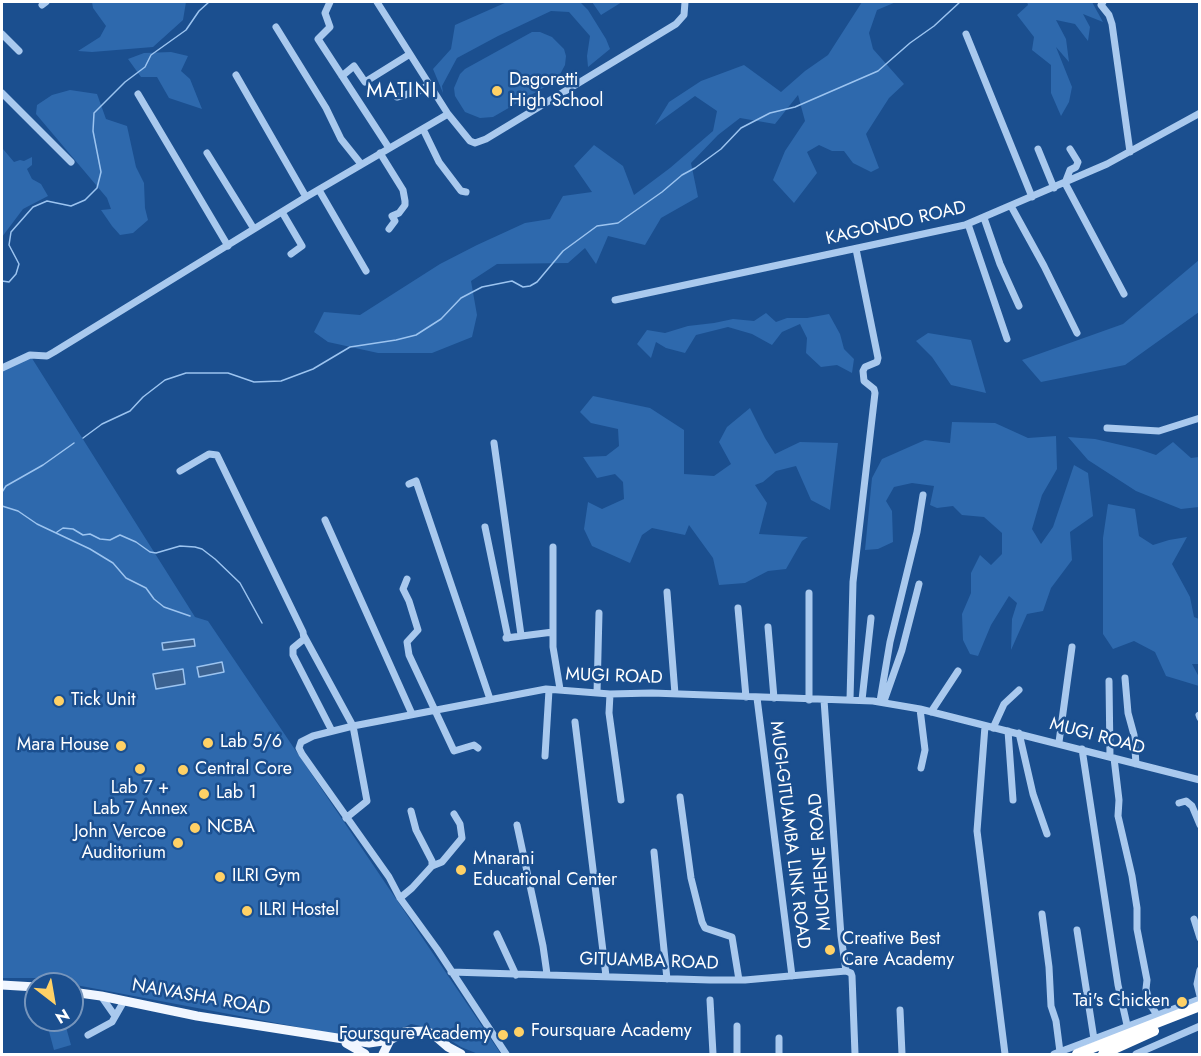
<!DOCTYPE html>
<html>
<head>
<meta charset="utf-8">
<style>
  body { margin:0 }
  #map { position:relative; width:1201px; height:1056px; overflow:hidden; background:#1b4f8f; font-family:Jost,sans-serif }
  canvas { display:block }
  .frame { position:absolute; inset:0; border:3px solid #fff; pointer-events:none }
  .north { position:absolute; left:24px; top:972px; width:60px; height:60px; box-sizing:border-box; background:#1b4f8f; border:2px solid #7695bc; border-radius:50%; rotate:149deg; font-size:16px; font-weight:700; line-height:24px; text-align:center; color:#fff }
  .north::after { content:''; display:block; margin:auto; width:21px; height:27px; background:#ffd166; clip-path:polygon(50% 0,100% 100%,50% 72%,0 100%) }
</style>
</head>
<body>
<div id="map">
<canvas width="1201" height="1056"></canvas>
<div class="frame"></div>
<div class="north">N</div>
</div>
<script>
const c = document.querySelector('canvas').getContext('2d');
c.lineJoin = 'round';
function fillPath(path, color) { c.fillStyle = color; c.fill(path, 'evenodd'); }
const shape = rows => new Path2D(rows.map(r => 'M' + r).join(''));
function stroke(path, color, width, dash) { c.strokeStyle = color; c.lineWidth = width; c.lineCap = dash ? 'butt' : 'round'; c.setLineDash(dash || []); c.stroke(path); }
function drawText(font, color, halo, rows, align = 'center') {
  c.font = font + ' Jost,sans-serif'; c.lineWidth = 5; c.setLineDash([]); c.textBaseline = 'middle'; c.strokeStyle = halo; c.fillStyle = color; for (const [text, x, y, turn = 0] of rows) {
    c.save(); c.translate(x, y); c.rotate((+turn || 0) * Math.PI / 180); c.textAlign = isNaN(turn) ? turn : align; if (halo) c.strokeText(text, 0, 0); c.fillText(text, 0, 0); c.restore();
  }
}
const green = shape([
  [92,2,186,2,183,20,153,47,92,52,78,51,100,37,106,26,93,8],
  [507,2,580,2,588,10,606,39,610,49,588,67,587,56,590,36,569,12,551,11,498,36,457,58,442,86,443,93,433,69,451,49,455,25],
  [592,2,622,2,601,15],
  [862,2,896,2,877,10,869,33,873,49,904,84,889,98,866,134,879,168,871,172,853,163,844,151,832,151,819,145,807,152,817,173,794,203,773,180,785,151,805,121,798,95,775,124,740,118,718,135,691,163,698,197,661,218,645,245,608,236,596,264,585,248,568,263,497,264,471,281,477,315,472,337,432,353,378,353,328,342,314,332,324,312,360,315,440,264,477,245,525,223,550,219,563,196,592,192,574,166,594,145,623,166,634,195,670,168,713,131,717,111,695,96,655,125,669,102,701,81,744,65,781,92,805,71,828,55],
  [1027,2,1043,2,1044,3,1092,2,1103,22,1083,14,1090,27,1088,41,1075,24,1056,20,1066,39,1069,62,1056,47,1072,87,1069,102,1061,116,1051,93,1051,65,1032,50,1034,37,1017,15,1028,5],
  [532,32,540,32,552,37,564,49,566,56,565,65,557,80,493,117,480,118,465,112,455,96,454,88,460,74,465,69],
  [171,52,188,56,181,71,190,79,202,109,169,98,157,77,141,77,128,59,144,53],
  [70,90,97,94,106,119,127,126,136,167,144,183,145,208,148,220,133,233,120,235,112,226,101,210,111,209,107,198,36,114,37,105,52,95],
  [3,149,14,162,20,160,24,161,32,157,32,165,27,169,32,179,41,184,48,196,23,209,2,237],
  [1199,260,1199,312,1125,365,1041,382,1022,360,1123,324],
  [766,313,776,322,787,318,807,318,829,314,840,334,844,349,854,359,852,373,837,365,821,367,806,353,807,338,800,324,782,332,772,345,752,334,728,327,696,335,685,353,666,348,656,342,651,358,637,344,647,330,665,333,688,326,714,323,733,319,754,321],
  [928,333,971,340,986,393,951,385,932,357,916,341],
  [28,352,195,617,208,621,501,1054,478,1054,461,1047,431,1028,411,1024,382,1038,366,1040,39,978,2,978,2,365],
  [593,396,650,408,684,430,684,474,714,476,731,464,719,442,727,427,750,408,765,438,775,454,800,442,838,443,830,510,811,500,796,466,776,471,763,482,755,485,767,503,759,534,808,537,802,541,786,569,768,571,745,583,719,585,713,558,689,525,685,535,652,528,642,535,630,563,592,546,584,529,588,502,602,509,624,499,623,482,615,474,597,478,583,457,606,456,619,446,618,429,591,423,580,412],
  [952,422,995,423,1028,438,1056,436,1057,469,1042,495,1032,529,1041,544,1053,527,1074,465,1088,473,1093,516,1070,532,1072,560,1051,588,1043,611,1027,614,1011,650,1012,619,1017,603,1009,596,991,625,978,656,970,654,963,640,962,614,971,593,971,573,980,555,991,565,1002,554,1002,533,984,517,962,515,953,506,937,508,930,505,934,486,912,483,894,487,886,501,892,511,893,542,878,549,865,550,872,478,882,459,925,440,950,443],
  [1068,437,1095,439,1138,449,1156,455,1173,442,1191,458,1199,457,1199,507,1181,509,1136,491,1088,460],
  [1108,504,1135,509,1139,536,1153,545,1169,540,1187,537,1172,564,1190,597,1194,617,1199,619,1199,664,1192,664,1199,677,1199,686,1166,676,1155,652,1134,641,1113,649,1103,634,1103,538],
  [46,1020,64,1020,71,1045,54,1050]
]);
const water = shape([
  [194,639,195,646,163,650,162,643,194,639],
  [222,662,224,672,199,677,197,667,222,662],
  [183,669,185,684,156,689,153,674,183,669]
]);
const stream = shape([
  [2,281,9,282,16,274,19,264,9,245,11,232,33,207,47,201,71,206,85,200,97,188,101,172,93,131,94,113,125,82,145,67,151,55,186,30,199,11,209,2],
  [83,438,102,424,130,411,143,397,165,380,186,373,228,373,254,382,281,381,313,369,350,347,396,340,416,335,441,319,461,298,482,287,512,281,523,287,530,286,537,282,563,251,597,226,618,223,662,192,682,175,695,168,721,149,741,128,770,113,795,107,878,71,910,43,934,26,960,2],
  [2,492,6,486,43,465,74,443],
  [2,506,18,511,37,524,90,549,113,563,126,578,146,588,154,599,164,607,190,616],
  [57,532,63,528,73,529,83,535,90,534,100,539,110,540,120,535,136,542,150,552,156,553,180,546,195,547,202,549,215,559,240,583,262,623]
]);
const minor = shape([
  [330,2,325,13,330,27,318,39,389,148],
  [1103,2,1101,5,1109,15,1112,24,1130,152],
  [42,5,46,2],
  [276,27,326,108,341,139,361,164],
  [2,34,19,51],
  [966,34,1032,197],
  [236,75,306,197],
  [342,76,354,66,365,82,410,54],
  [2,93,71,162],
  [138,94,228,246],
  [397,97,419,91,430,84],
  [448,114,470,141,475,143,486,139,676,24,684,15,685,2],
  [423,129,439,162,461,191,466,192],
  [1038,149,1054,188],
  [1070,149,1078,162,1076,167,1070,170,1065,183,1124,294],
  [207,153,254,229],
  [380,153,403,190,405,201,405,205,399,213,392,216,395,221,389,229],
  [319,190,366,271],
  [1011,206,1044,266,1077,333],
  [282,212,302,246,291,254],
  [984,218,1000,264,1019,306],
  [968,224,1007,339],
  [615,300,965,225,1107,164,1200,113],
  [2,368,30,355,47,356,54,352,306,197,448,114,377,2],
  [1107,428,1159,431,1200,418],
  [494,443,521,635],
  [180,471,209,454,217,455,303,632,304,639,293,648,293,655,332,731],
  [409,484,416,481,490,699],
  [325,520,412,714],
  [485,527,508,638],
  [553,547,553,647,560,689],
  [407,579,403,589,409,601,418,630,407,642,409,655,454,751,474,745,478,748],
  [667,592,675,694],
  [738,608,746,697],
  [768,627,774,698],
  [304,636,353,726,367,801,346,818],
  [506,638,553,632],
  [1125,678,1128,713,1134,735,1136,764],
  [1109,681,1110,756],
  [597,693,599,613],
  [610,694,609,713,621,800],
  [757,698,792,976],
  [809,700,809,593],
  [824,700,841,936,846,971,851,973,852,976,855,1054],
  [850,700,853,582,875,393,874,389,864,381,863,371,865,367,877,362,878,358,856,249],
  [862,700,871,618],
  [880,701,890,642,917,532,923,495],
  [884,701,902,650,919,584],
  [920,709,925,750,921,768],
  [931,712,958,671],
  [1199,715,1200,718],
  [575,722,606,976],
  [985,726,977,831,1005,1054],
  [993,728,1004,704,1019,690],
  [1008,731,1013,800],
  [1019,733,1033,794,1047,834],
  [1059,742,1072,647],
  [1082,749,1118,985,1127,1025],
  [545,756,549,690],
  [1114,758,1119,800,1118,816,1132,876,1137,908,1137,929,1147,980,1146,989,1150,1004,1157,1015],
  [680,797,691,878,702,922,705,928,732,937,739,980],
  [1179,803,1186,801,1192,806,1200,825],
  [411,811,416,830,432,861,432,866],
  [517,825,543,946,547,974],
  [654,852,667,979],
  [400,898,412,888,432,866,442,862,462,838,460,824,454,814],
  [1042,914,1049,967,1051,1006,1056,1021,1060,1052],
  [1194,919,1200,938],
  [1077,930,1094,1039],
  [497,934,516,975],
  [1200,970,1197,984,1200,996],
  [451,972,710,980,745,980,846,971],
  [101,996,115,1016],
  [710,1000,713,1054],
  [900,1010,902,1054],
  [737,1026,737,1054],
  [88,1035,112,1022,124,1001],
  [779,1038,779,1054],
  [506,1054,437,949,400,898,389,877,302,754,299,748,301,742,313,736,353,726,546,689,610,694,652,693,873,701,920,709,1200,780],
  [1054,1054,1200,999],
  [1136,1054,1200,1026]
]);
const major = shape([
  [2,985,36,987],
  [72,992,101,996,197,1016,369,1043,390,1040,404,1032,425,1031,433,1034,448,1047,461,1054],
  [346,1043,365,1054],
  [383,1054,390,1040]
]);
const highway = shape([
  [1077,1054,1200,1006],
  [1103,1054,1154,1031]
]);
const markers = [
  [497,91,6,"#ffd166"],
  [59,701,6,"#ffd166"],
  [208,743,6,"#ffd166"],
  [121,746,6,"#ffd166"],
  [140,769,6,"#ffd166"],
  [183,770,6,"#ffd166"],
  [204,794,6,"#ffd166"],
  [195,828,6,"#ffd166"],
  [178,843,6,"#ffd166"],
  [461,870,6,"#ffd166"],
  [220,877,6,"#ffd166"],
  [247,911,6,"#ffd166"],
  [830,950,6,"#ffd166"],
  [1182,1002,6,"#ffd166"],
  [519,1032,6,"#ffd166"],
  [503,1035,6,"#ffd166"]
];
const poiNames = [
  ["Dagoretti",509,81],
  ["High School",509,102],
  ["Tick Unit",71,701],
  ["Lab 5/6",220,743],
  ["Mara House",109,746,"right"],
  ["Central Core",195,770],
  ["Lab 7 +",140,789,"center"],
  ["Lab 7 Annex",140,810,"center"],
  ["Lab 1",216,794],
  ["NCBA",207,828],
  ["John Vercoe",166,833,"right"],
  ["Auditorium",166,854,"right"],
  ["Mnarani",473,860],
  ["Educational Center",473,881],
  ["ILRI Gym",232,877],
  ["ILRI Hostel",259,911],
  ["Creative Best",842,940],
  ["Care Academy",842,961],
  ["Tai's Chicken",1170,1002,"right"],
  ["Foursquare Academy",531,1032],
  ["Foursqure Academy",491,1035,"right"]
];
const streetNames = [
  ["KAGONDO ROAD",896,224,-13],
  ["MUGI ROAD",614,677,2],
  ["MUGI ROAD",1097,737,15],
  ["MUGI-GITUAMBA LINK ROAD",789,835,83],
  ["MUCHENE ROAD",821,862,-94],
  ["GITUAMBA ROAD",649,962,2],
  ["NAIVASHA ROAD",201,998,10]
];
const neighbourhoodNames = [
  ["MATINI",402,92]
];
fillPath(green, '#2e69ad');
fillPath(water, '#3c6290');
stroke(water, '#9cc4f0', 1.5);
stroke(stream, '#9cc4f0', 1.5);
stroke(minor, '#a9c9ee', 7);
stroke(major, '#f0f6ff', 9);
stroke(highway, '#fff', 10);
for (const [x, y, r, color] of markers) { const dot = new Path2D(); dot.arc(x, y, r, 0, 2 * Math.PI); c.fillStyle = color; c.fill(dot); stroke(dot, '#1b4f8f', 2); }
drawText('18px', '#fff', '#1b4f8f', poiNames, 'left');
drawText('18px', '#fff', '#1b4f8f', streetNames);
c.letterSpacing = '1.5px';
drawText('20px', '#fff', '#1b4f8f', neighbourhoodNames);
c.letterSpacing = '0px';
</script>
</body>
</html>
